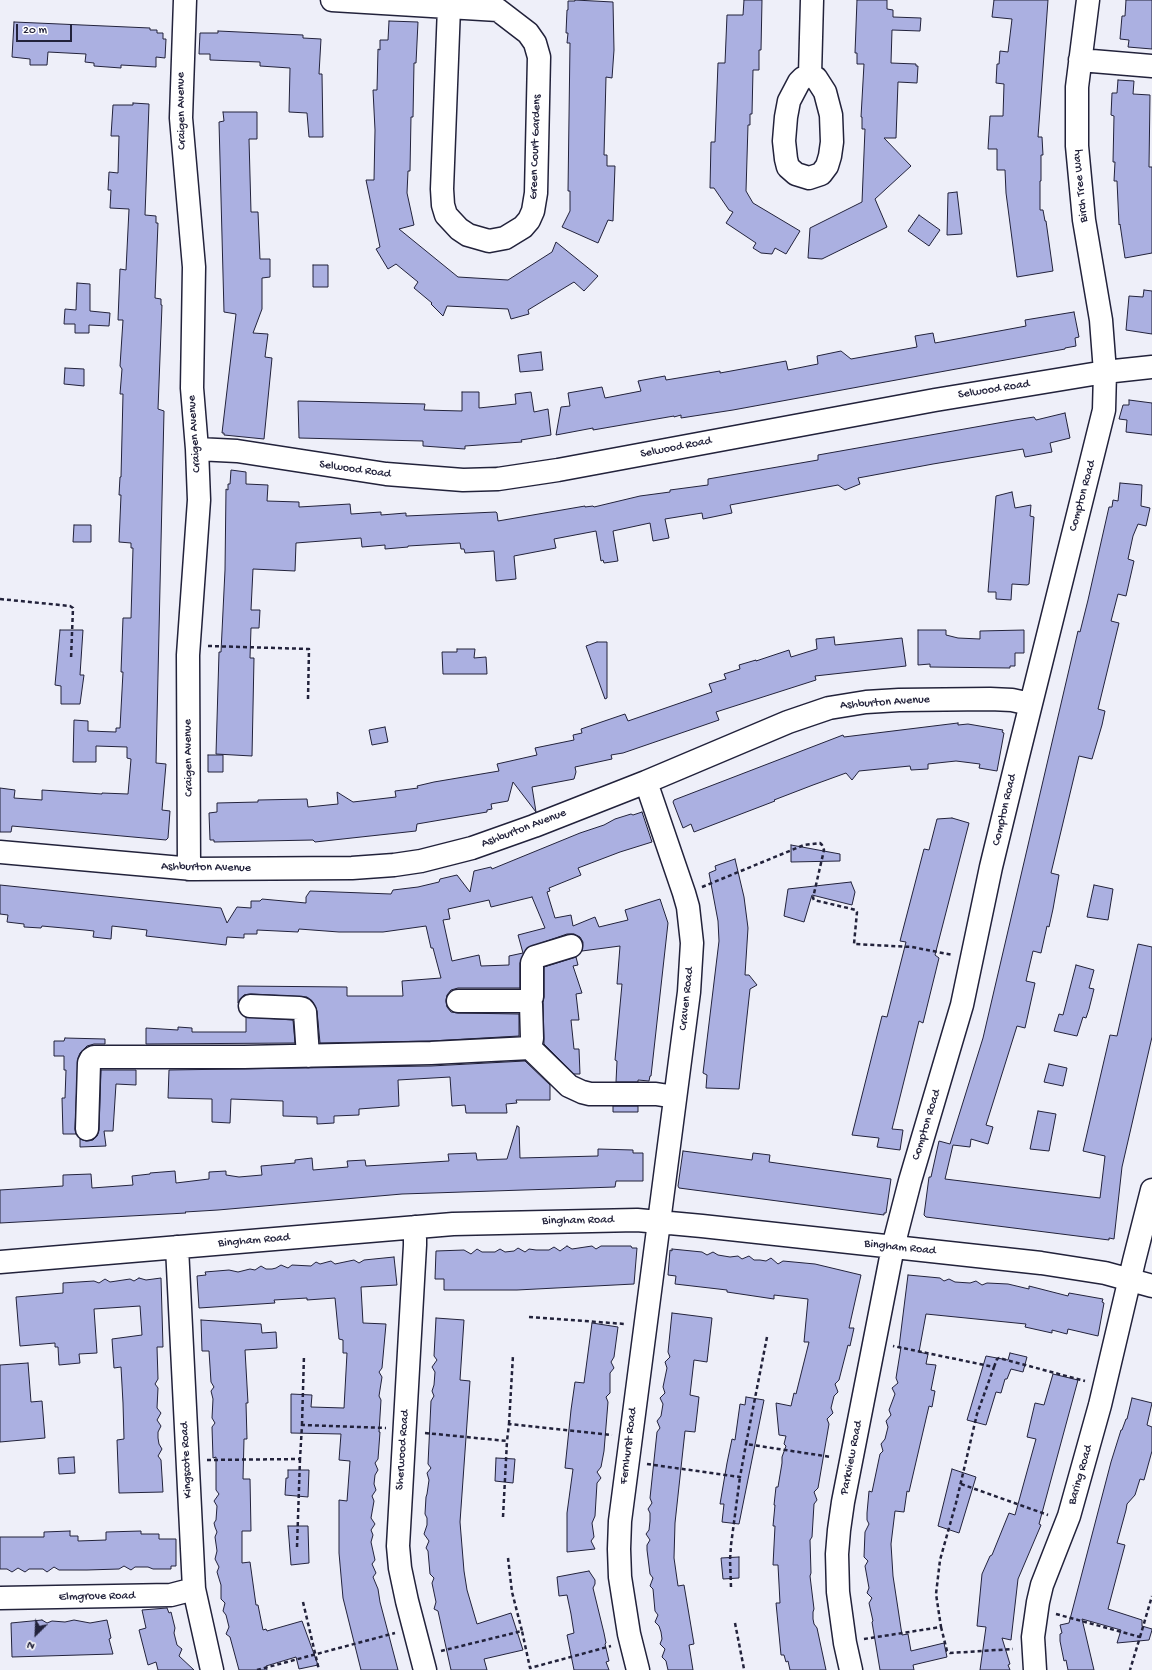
<!DOCTYPE html>
<html>
<head>
<meta charset="utf-8">
<style>
  body { margin:0 }
  #map { position:relative; width:1152px; height:1670px; overflow:hidden; background:#eeeff9; font-family:"Gochi Hand",sans-serif }
  canvas { display:block }
  .north { position:absolute; left:16px; top:1614px; width:40px; height:40px; -webkit-text-stroke:3px #fff; paint-order:stroke; rotate:204deg; font-size:11px; font-weight:700; line-height:16px; text-align:center; color:#22223b }
  .north::after { content:''; display:block; margin:auto; width:14px; height:18px; background:#22223b; clip-path:polygon(50% 0,100% 100%,50% 72%,0 100%) }
  .scale { position:absolute; left:16px; top:24px; width:56px; height:18px; box-sizing:border-box; border:2px solid #22223b; border-top:0; padding-left:5px; font-size:12px; line-height:14px; white-space:nowrap; color:#22223b; -webkit-text-stroke:3px #fff; paint-order:stroke }
</style>
</head>
<body>
<div id="map">
<canvas width="1152" height="1670"></canvas>
<div class="north">N</div>
<div class="scale">20 m</div>
</div>
<script>
const c = document.querySelector('canvas').getContext('2d');
c.lineJoin = 'round';
function fillPath(path, color) { c.fillStyle = color; c.fill(path, 'evenodd'); }
const shape = rows => new Path2D(rows.map(r => 'M' + r).join(''));
function stroke(path, color, width, dash) { c.strokeStyle = color; c.lineWidth = width; c.lineCap = dash ? 'butt' : 'round'; c.setLineDash(dash || []); c.stroke(path); }
function drawText(font, color, halo, rows, align = 'center') {
  c.font = font + ' "Gochi Hand",sans-serif'; c.lineWidth = 3; c.setLineDash([]); c.textBaseline = 'middle'; c.strokeStyle = halo; c.fillStyle = color; for (const [text, x, y, turn = 0] of rows) {
    c.save(); c.translate(x, y); c.rotate((+turn || 0) * Math.PI / 180); c.textAlign = isNaN(turn) ? turn : align; if (halo) c.strokeText(text, 0, 0); c.fillText(text, 0, 0); c.restore();
  }
}
const building = shape([
  [575,0,613,2,614,50,612,78,606,77,604,155,607,155,607,166,615,166,613,221,608,220,598,243,562,227,570,211,570,191,568,191,570,43,567,43,568,33,566,33,567,10,568,10,568,1,575,1,575,0],
  [744,0,762,0,761,50,759,50,759,70,753,70,752,114,750,114,750,125,748,125,746,191,753,203,800,231,786,254,775,248,772,254,761,253,753,248,756,243,726,223,733,212,729,210,714,188,710,188,711,142,715,142,718,63,725,63,727,15,743,15,744,0],
  [857,0,887,0,887,9,893,10,893,17,921,18,920,31,892,30,891,63,916,64,916,66,918,66,917,83,898,82,896,138,884,138,911,166,875,199,887,227,822,259,808,258,810,228,862,202,865,129,862,129,862,117,861,117,864,64,857,64,857,53,855,53,857,0],
  [994,0,1048,0,1038,137,1042,137,1043,155,1041,155,1041,181,1040,181,1040,210,1043,210,1045,221,1046,221,1053,271,1017,277,1006,193,1005,170,997,170,997,149,988,149,990,116,1003,116,1004,84,996,83,997,64,999,64,1000,51,1008,52,1012,19,992,17,994,0],
  [1126,0,1152,0,1152,49,1128,47,1129,40,1120,39,1122,16,1125,16,1126,0],
  [389,21,418,22,416,63,414,63,413,117,411,117,410,171,408,171,407,193,414,225,399,229,458,277,508,280,552,252,556,242,598,276,584,291,574,282,528,310,529,314,511,319,508,309,447,306,443,316,431,304,432,303,414,288,418,282,396,264,388,269,376,249,380,247,366,180,374,180,375,130,373,90,377,90,378,49,380,50,380,40,388,40,389,21],
  [14,22,150,28,150,30,157,30,157,33,163,33,163,39,166,39,165,58,156,57,156,67,121,65,121,68,94,66,94,63,85,62,86,54,48,52,47,65,30,65,30,59,12,57,14,22],
  [218,31,303,35,303,38,321,39,319,74,322,74,323,137,309,137,307,113,289,112,290,68,260,66,260,62,210,60,210,54,199,54,200,33,218,33,218,31],
  [1118,80,1134,81,1133,94,1150,95,1149,167,1152,167,1152,253,1125,258,1120,224,1119,225,1117,181,1114,181,1115,162,1113,162,1114,116,1111,115,1112,93,1117,93,1118,80],
  [133,103,149,104,145,215,156,216,156,223,158,223,155,298,161,299,161,305,162,305,158,409,164,411,156,763,166,764,162,810,170,811,168,838,166,840,12,826,11,832,0,832,0,788,15,790,14,798,42,800,42,790,102,794,102,793,128,794,131,759,127,758,127,747,96,746,96,762,73,762,74,720,88,721,88,731,116,732,116,728,120,728,123,672,121,672,123,618,131,618,133,548,131,548,131,543,119,542,121,495,119,495,120,477,121,477,123,394,120,394,122,369,120,366,123,320,118,320,120,269,126,270,129,209,110,208,111,190,108,190,109,172,118,173,119,136,111,136,113,105,133,105,133,103],
  [223,112,257,112,257,139,249,139,251,212,258,212,260,259,270,259,270,277,262,278,262,309,253,333,268,334,265,357,272,358,264,439,224,435,224,433,222,433,236,314,224,312,219,122,224,121,223,112],
  [957,192,962,234,947,235,948,193,957,192],
  [919,215,940,230,929,246,908,231,919,215],
  [313,265,328,265,328,287,313,287,313,265],
  [77,283,90,284,90,311,110,313,109,326,89,325,89,333,75,333,75,324,64,324,65,309,76,310,77,283],
  [1144,290,1152,291,1152,334,1126,330,1129,296,1143,297,1144,290],
  [1074,312,1079,337,1075,338,1076,346,1065,348,1065,349,733,410,681,418,681,415,674,417,674,416,593,430,593,428,556,435,561,407,570,406,568,393,602,387,605,398,641,391,638,381,665,376,666,380,720,371,720,373,786,361,788,370,818,364,817,356,841,351,851,359,917,347,915,336,933,333,935,343,1026,326,1025,320,1074,312],
  [541,352,543,370,520,372,518,355,541,352],
  [65,368,84,369,84,386,64,384,65,368],
  [462,392,479,392,479,408,516,404,515,394,531,392,534,412,548,409,551,435,521,440,522,442,465,446,465,449,423,446,423,441,299,438,298,401,425,404,424,410,462,411,462,392],
  [1129,400,1152,403,1152,435,1126,432,1127,420,1119,419,1123,405,1129,405,1129,400],
  [1065,413,1070,438,1050,443,1052,452,1025,457,1023,449,933,464,858,478,860,484,845,490,838,485,730,505,732,513,703,519,702,513,665,519,669,538,653,541,650,523,613,531,618,561,604,563,603,560,601,561,596,531,554,539,556,548,514,556,516,579,496,581,494,551,465,553,464,549,461,549,460,543,408,546,408,547,385,549,385,545,362,547,361,538,296,543,295,571,253,569,251,610,260,610,259,628,251,628,250,658,254,658,252,756,216,754,219,652,221,652,225,570,226,489,228,490,228,484,230,484,231,470,246,472,246,484,268,485,267,501,299,502,299,507,350,504,351,514,381,512,381,515,406,513,406,516,496,512,497,513,498,521,585,506,585,507,593,506,594,507,640,496,670,492,670,490,708,485,708,479,818,460,818,455,1015,420,1034,417,1036,420,1065,413],
  [1120,483,1142,485,1141,506,1150,508,1146,526,1138,524,1133,536,1128,559,1134,561,1126,596,1118,594,1111,621,1119,623,1098,709,1105,711,1102,725,1092,759,1079,756,1051,873,1059,875,1053,909,1049,927,1047,926,1041,953,1033,951,1026,981,1035,983,1025,1028,1017,1026,986,1125,993,1127,988,1144,971,1139,970,1147,953,1145,945,1179,1100,1198,1105,1156,1083,1151,1110,1035,1117,1036,1138,944,1152,947,1152,1037,1122,1167,1114,1239,1109,1238,1109,1240,926,1217,924,1215,929,1177,931,1177,939,1141,950,1144,983,1038,1078,631,1080,632,1088,600,1109,507,1112,507,1113,500,1118,501,1120,483],
  [1012,492,1015,508,1031,505,1030,516,1034,517,1029,584,1027,585,1012,584,1011,600,996,599,996,592,988,592,996,496,1012,492],
  [74,525,91,525,91,542,73,542,74,525],
  [60,630,83,630,80,675,84,675,80,704,61,704,61,686,55,685,60,630],
  [918,630,946,630,946,635,958,638,980,639,980,631,1024,630,1024,653,1015,653,1015,666,1010,666,1010,668,930,667,930,664,918,665,918,630],
  [834,637,835,645,902,638,906,666,815,676,816,680,716,712,719,720,623,753,611,755,612,759,575,767,576,772,574,779,532,787,536,812,513,782,508,801,491,804,492,809,487,810,487,812,417,824,416,831,315,842,313,840,214,842,214,840,210,840,209,813,217,812,217,803,258,802,258,800,307,799,308,807,338,804,337,792,353,802,396,797,395,791,418,788,417,786,434,782,499,771,497,764,537,755,535,748,574,740,573,735,582,733,581,729,625,714,628,721,712,692,709,684,726,679,724,674,740,669,739,665,756,660,756,661,789,650,791,657,817,649,816,639,834,637],
  [597,642,607,642,607,698,605,699,586,646,597,642],
  [457,649,475,649,474,658,486,657,487,674,443,674,442,652,457,652,457,649],
  [958,723,958,725,968,724,1003,730,1002,732,1004,733,997,771,979,768,980,764,956,761,928,764,928,769,911,770,910,766,859,771,852,780,846,773,813,785,774,800,775,801,694,832,691,824,683,828,673,802,674,800,843,735,844,737,958,723],
  [385,727,388,742,372,745,369,730,385,727],
  [208,755,223,755,223,772,208,772,208,755],
  [642,812,652,842,620,852,578,868,581,875,549,888,550,891,547,892,555,918,571,915,573,926,595,917,599,927,628,920,625,910,660,899,668,923,651,1076,650,1076,649,1081,638,1080,638,1082,616,1082,617,1061,615,1060,622,984,617,984,620,946,582,951,583,942,580,937,574,934,567,934,527,948,520,963,520,988,458,988,451,990,447,995,446,1001,447,1007,451,1012,458,1013,519,1014,519,1036,431,1041,320,1043,317,1011,313,1002,307,997,251,994,244,995,238,1003,238,986,347,987,347,996,403,996,402,981,441,978,433,948,431,948,426,926,383,932,339,932,299,929,298,932,257,930,257,934,244,934,244,938,227,937,226,945,146,936,147,930,112,926,111,939,93,937,94,931,85,930,42,926,41,928,24,927,24,924,7,922,8,915,0,914,0,885,221,908,227,923,237,907,251,908,251,901,260,901,262,899,306,903,306,897,310,891,391,894,393,890,418,887,439,882,440,879,457,875,470,892,474,871,491,867,492,869,580,833,604,825,615,819,631,814,633,815,642,812],
  [532,897,545,928,518,935,523,953,509,956,509,965,481,966,479,955,452,961,443,920,450,919,448,909,489,900,491,907,532,897],
  [952,818,969,823,935,955,939,958,923,1023,919,1021,892,1129,903,1130,900,1150,877,1147,879,1138,852,1135,882,1016,887,1017,906,942,900,941,924,849,929,850,937,819,952,818],
  [791,845,840,854,840,861,791,862,791,845],
  [735,859,744,897,748,928,745,975,749,975,757,985,750,989,739,1089,706,1088,707,1075,703,1073,719,941,718,921,709,873,716,870,715,866,735,859],
  [851,882,855,892,852,905,812,895,804,922,784,916,788,889,851,882],
  [1094,885,1113,889,1108,920,1087,917,1094,885],
  [576,957,578,965,573,966,582,993,576,994,579,1020,571,1020,574,1049,579,1049,580,1074,574,1074,544,1044,543,1002,544,997,544,967,576,957],
  [1076,965,1094,970,1089,988,1094,989,1089,1009,1086,1018,1083,1017,1077,1036,1054,1031,1059,1014,1063,1015,1076,965],
  [246,1017,293,1020,295,1043,146,1044,146,1028,178,1030,178,1027,192,1028,192,1032,246,1032,246,1017],
  [65,1038,105,1039,105,1044,94,1044,87,1046,80,1053,78,1058,75,1129,76,1134,63,1134,62,1098,65,1098,66,1070,64,1070,64,1056,54,1056,54,1041,64,1041,65,1038],
  [525,1061,550,1085,550,1100,516,1100,517,1103,506,1104,507,1113,466,1113,465,1105,452,1106,450,1077,398,1080,399,1106,359,1109,359,1115,334,1116,334,1123,317,1124,317,1117,283,1116,283,1101,231,1099,230,1123,212,1122,212,1099,168,1098,169,1070,431,1066,525,1061],
  [1049,1064,1067,1068,1063,1086,1044,1082,1049,1064],
  [101,1070,136,1070,136,1085,116,1084,113,1131,104,1131,106,1146,80,1147,80,1139,86,1141,93,1140,97,1136,99,1130,101,1070],
  [613,1106,638,1106,638,1112,613,1112,613,1106],
  [1038,1111,1056,1114,1049,1151,1030,1149,1038,1111],
  [517,1126,519,1127,520,1158,598,1156,598,1149,633,1150,633,1153,643,1153,643,1181,616,1181,615,1187,402,1194,218,1210,185,1212,186,1213,0,1223,0,1190,63,1186,63,1175,91,1174,92,1188,133,1185,132,1176,150,1174,150,1173,175,1171,176,1183,209,1179,209,1172,226,1171,226,1175,239,1177,262,1175,261,1166,295,1163,295,1160,312,1158,313,1170,348,1167,347,1161,365,1160,366,1166,449,1161,448,1154,476,1153,477,1160,507,1159,517,1126],
  [683,1151,752,1160,753,1153,770,1155,769,1162,891,1179,886,1213,884,1213,884,1215,679,1188,678,1186,683,1151],
  [567,1246,572,1249,592,1246,596,1249,601,1246,631,1246,632,1248,637,1248,634,1284,517,1290,444,1290,444,1279,435,1279,436,1251,464,1250,471,1254,477,1249,482,1252,495,1252,500,1249,505,1252,514,1251,518,1248,525,1252,529,1249,536,1250,549,1250,554,1247,560,1251,567,1246],
  [672,1249,702,1252,707,1255,713,1252,718,1255,730,1257,738,1256,742,1259,749,1256,754,1260,760,1260,766,1261,771,1258,778,1264,783,1261,815,1264,861,1275,849,1328,854,1328,850,1346,848,1345,839,1380,835,1384,838,1392,834,1396,831,1408,833,1413,827,1419,829,1424,818,1488,814,1492,817,1500,814,1504,812,1537,810,1540,811,1573,810,1576,814,1609,813,1612,813,1619,814,1624,817,1628,826,1670,790,1670,788,1661,786,1662,784,1655,781,1655,776,1603,780,1603,778,1565,773,1565,775,1526,773,1526,775,1505,774,1505,776,1487,778,1487,782,1463,782,1457,786,1446,784,1444,786,1436,779,1435,776,1403,791,1406,794,1393,796,1394,809,1342,804,1342,808,1299,774,1295,774,1299,727,1292,727,1290,675,1284,676,1276,668,1275,670,1250,672,1251,672,1249],
  [394,1257,397,1285,361,1287,363,1323,386,1324,382,1368,379,1372,382,1377,379,1396,381,1400,379,1432,380,1432,378,1459,375,1463,378,1470,375,1475,374,1484,376,1490,372,1496,374,1501,371,1518,375,1524,371,1530,373,1535,371,1542,375,1560,372,1564,376,1573,373,1577,378,1589,380,1602,398,1670,361,1670,343,1598,339,1553,339,1500,347,1501,350,1461,339,1460,341,1434,291,1433,291,1394,312,1395,311,1407,344,1408,347,1353,343,1353,343,1340,339,1339,335,1298,307,1300,307,1298,274,1300,275,1303,199,1308,197,1276,206,1275,205,1272,229,1270,238,1272,250,1269,255,1270,261,1266,266,1269,272,1269,276,1268,281,1265,288,1268,292,1265,311,1266,316,1262,320,1264,331,1261,335,1264,354,1260,359,1263,364,1260,394,1257],
  [908,1275,940,1278,944,1281,949,1279,955,1282,970,1283,976,1281,982,1285,987,1283,1008,1284,1029,1289,1029,1286,1068,1296,1069,1293,1103,1299,1102,1302,1104,1303,1098,1336,1068,1329,1067,1334,1052,1330,1052,1333,1025,1327,1026,1324,926,1314,919,1352,928,1354,926,1364,936,1365,931,1390,935,1391,932,1407,929,1406,909,1492,907,1491,904,1512,895,1511,891,1544,893,1576,902,1635,908,1634,911,1651,944,1643,947,1657,913,1665,914,1670,880,1670,872,1622,873,1621,869,1603,872,1598,867,1593,869,1588,865,1566,868,1561,864,1557,865,1532,869,1524,867,1520,867,1513,869,1491,872,1492,880,1454,883,1451,881,1444,885,1439,888,1427,886,1421,891,1415,889,1410,895,1394,892,1388,898,1383,896,1378,901,1347,899,1347,908,1275],
  [139,1278,146,1280,161,1278,163,1347,157,1347,158,1379,155,1384,158,1388,157,1408,161,1413,157,1420,161,1426,158,1432,158,1438,159,1444,162,1449,158,1456,161,1460,163,1492,119,1493,117,1440,124,1439,123,1403,121,1367,114,1368,112,1339,142,1335,140,1306,94,1309,97,1353,79,1354,80,1363,59,1365,58,1347,55,1347,55,1343,20,1346,16,1297,63,1293,63,1283,94,1281,99,1283,105,1279,110,1282,130,1279,134,1281,139,1278],
  [672,1313,712,1318,707,1362,694,1360,690,1395,699,1397,695,1432,685,1431,675,1523,674,1558,678,1586,684,1585,694,1644,689,1645,693,1670,668,1670,666,1661,662,1657,665,1649,660,1644,662,1639,661,1632,659,1626,655,1622,658,1615,655,1611,653,1589,650,1586,653,1578,650,1574,647,1550,647,1545,650,1540,646,1534,649,1530,650,1521,650,1513,648,1509,652,1503,650,1498,657,1432,660,1428,657,1421,661,1416,663,1404,660,1398,665,1393,663,1387,667,1368,665,1362,670,1357,668,1352,672,1313],
  [436,1318,464,1320,460,1380,470,1381,460,1522,464,1571,467,1590,477,1624,511,1613,523,1650,484,1659,487,1670,451,1670,438,1611,434,1609,436,1602,432,1583,434,1578,430,1574,428,1551,426,1548,429,1541,424,1534,427,1525,427,1518,425,1514,426,1497,427,1494,429,1480,427,1473,431,1468,428,1464,431,1401,434,1396,432,1391,434,1385,435,1372,432,1367,437,1360,434,1356,436,1318],
  [201,1320,261,1324,262,1333,276,1332,277,1348,245,1350,248,1403,246,1403,247,1439,244,1439,243,1479,250,1479,251,1531,242,1531,242,1563,250,1562,256,1605,258,1605,263,1630,266,1629,267,1631,302,1621,318,1665,299,1669,296,1657,266,1666,267,1670,239,1670,230,1637,226,1634,229,1627,226,1615,223,1611,225,1603,221,1599,221,1585,217,1572,219,1567,215,1559,217,1551,215,1537,217,1532,215,1527,214,1523,216,1520,217,1506,214,1501,219,1494,216,1490,216,1457,213,1458,212,1427,215,1423,212,1418,213,1399,211,1391,214,1387,211,1382,209,1351,202,1351,201,1320],
  [592,1323,618,1327,614,1357,611,1362,614,1368,610,1373,610,1393,606,1397,608,1402,604,1451,601,1467,597,1472,601,1478,597,1483,595,1516,592,1523,594,1537,591,1541,595,1549,567,1552,567,1513,573,1469,565,1468,571,1410,575,1382,584,1383,592,1323],
  [1010,1353,1027,1357,1023,1372,1011,1369,1007,1379,1005,1379,1001,1393,996,1392,986,1425,967,1420,986,1356,1008,1360,1010,1353],
  [28,1363,31,1402,42,1401,45,1438,0,1442,0,1365,28,1363],
  [1053,1374,1078,1380,1039,1524,1041,1525,1018,1579,1011,1640,1002,1638,1010,1664,1008,1665,1010,1670,980,1670,986,1627,977,1626,982,1574,990,1556,992,1555,1009,1513,1015,1515,1036,1439,1027,1437,1035,1403,1044,1405,1053,1374],
  [746,1397,764,1400,739,1524,722,1522,724,1504,720,1504,727,1463,732,1439,735,1440,740,1404,745,1405,746,1397],
  [1132,1398,1152,1403,1147,1425,1152,1427,1152,1451,1144,1480,1140,1479,1135,1495,1127,1504,1126,1510,1117,1543,1125,1545,1108,1609,1142,1620,1142,1626,1152,1629,1152,1630,1149,1640,1117,1643,1121,1630,1082,1619,1094,1670,1068,1670,1066,1660,1064,1661,1060,1641,1060,1634,1062,1633,1060,1625,1069,1623,1111,1462,1121,1430,1122,1430,1126,1419,1127,1419,1132,1398],
  [74,1457,75,1473,59,1474,58,1458,74,1457],
  [496,1458,515,1459,513,1483,495,1481,496,1458],
  [952,1469,976,1477,959,1533,938,1526,952,1469],
  [288,1470,309,1470,308,1497,285,1495,286,1478,288,1478,288,1470],
  [288,1526,308,1526,309,1563,291,1565,288,1526],
  [70,1531,70,1536,78,1536,78,1541,106,1540,106,1532,141,1531,141,1534,159,1534,159,1539,176,1539,176,1566,171,1566,171,1569,153,1569,148,1567,135,1567,131,1570,124,1566,119,1569,87,1570,59,1570,54,1567,47,1572,43,1569,29,1569,25,1572,18,1568,12,1572,7,1569,0,1569,0,1537,44,1537,44,1532,70,1531],
  [739,1557,739,1578,723,1579,721,1558,739,1557],
  [589,1571,595,1580,595,1584,593,1588,604,1633,606,1643,605,1644,609,1661,606,1662,609,1670,574,1670,567,1635,574,1633,571,1614,567,1595,559,1596,557,1577,589,1571],
  [167,1608,169,1613,171,1612,175,1628,174,1633,177,1645,182,1649,179,1656,194,1670,158,1670,156,1662,148,1665,139,1630,146,1628,142,1610,167,1608],
  [42,1620,47,1623,52,1621,65,1622,74,1620,90,1623,107,1620,111,1638,109,1639,113,1654,12,1657,11,1623,42,1620]
]);
const path = shape([
  [0,599,70,606,73,608,71,659],
  [208,646,309,649,308,699],
  [702,887,804,845,820,843,822,845,824,850,813,898,814,900,856,910,857,912,854,944,912,947,953,955],
  [529,1317,625,1324],
  [767,1337,746,1444,831,1457],
  [994,1367,997,1359,999,1358,1085,1381],
  [509,1424,513,1355],
  [302,1425,304,1355],
  [425,1433,507,1441,509,1424,612,1435],
  [207,1460,300,1459,302,1425,386,1428],
  [647,1464,740,1477,746,1444],
  [961,1484,1048,1515],
  [503,1517,507,1441],
  [297,1547,300,1459],
  [508,1558,512,1592,522,1631],
  [731,1587,730,1560,731,1545,740,1477],
  [303,1602,319,1670],
  [1056,1614,1140,1637,1130,1670],
  [735,1623,744,1669],
  [941,1627,947,1651,950,1653,1013,1649],
  [1140,1637,1152,1596],
  [864,1639,941,1627,936,1594,940,1560,956,1503,977,1414,994,1367,893,1346],
  [441,1651,522,1631,530,1668,611,1646],
  [257,1670,395,1633]
]);
const minor = shape([
  [185,0,181,118,194,267,192,388,197,449,199,500,188,655,189,869],
  [332,0,498,10],
  [449,7,442,189,443,205,446,215,459,229,468,235,489,241,505,238,523,227,529,220,533,211,536,193,539,57,535,43,528,33,498,10],
  [1080,60,1152,66],
  [810,75,816,78,825,92,831,115,832,142,830,156,827,166,821,174,809,178,796,174,788,167,786,159,784,141,786,117,789,101,799,82,803,78,810,75],
  [810,75,812,0],
  [197,449,237,451,386,474,463,480,498,479,558,470,935,400,1105,372,1152,367],
  [0,852,193,869,352,868,394,865,421,861,472,848,534,826,646,782,788,722,829,708,866,702,899,700,990,699,1012,700,1030,704],
  [529,1001,532,997,532,963,535,957,571,946],
  [250,1006,299,1008,303,1009,305,1012,308,1056],
  [530,1048,569,1086,582,1092,590,1094,656,1094,675,1097],
  [87,1129,89,1063,91,1059,94,1057,244,1057,431,1053,530,1048,532,1038,531,1004,529,1001,458,1001],
  [415,1227,415,1245,398,1546,400,1568,407,1601,425,1670],
  [177,1247,194,1589,212,1670],
  [0,1262,453,1224,637,1220,702,1226,1041,1263,1105,1273,1152,1286],
  [0,1598,171,1595,194,1589],
  [638,1670,629,1634,620,1577,619,1549,620,1521,689,992,692,943,688,907,684,893,646,782],
  [851,1670,845,1643,838,1592,837,1554,839,1530,843,1502,893,1247,910,1181,962,1005,991,867,1016,764,1104,410,1105,372,1101,320,1084,220,1077,146,1077,87,1088,0],
  [1035,1670,1033,1637,1038,1602,1042,1585,1069,1516,1100,1405,1134,1261,1152,1190]
]);
const streetNames = [
  ["Craigen Avenue",182,111,-91],
  ["Green Court Gardens",536,147,-88],
  ["Birch Tree Way",1081,186,-96],
  ["Selwood Road",994,390,-9],
  ["Craigen Avenue",195,434,-94],
  ["Selwood Road",676,448,-11],
  ["Selwood Road",355,470,8],
  ["Compton Road",1083,496,-75],
  ["Ashburton Avenue",885,703,-4],
  ["Craigen Avenue",189,758,-91],
  ["Compton Road",1005,810,-77],
  ["Ashburton Avenue",524,829,-21],
  ["Ashburton Avenue",206,868,1],
  ["Craven Road",687,999,-84],
  ["Compton Road",927,1125,-73],
  ["Bingham Road",578,1221,-1],
  ["Bingham Road",254,1241,-5],
  ["Bingham Road",900,1248,6],
  ["Fernhurst Road",629,1446,-83],
  ["Sherwood Road",403,1450,-86],
  ["Parkview Road",852,1458,-79],
  ["Kingscote Road",187,1460,-93],
  ["Baring Road",1081,1475,-74],
  ["Elmgrove Road",97,1597,-1]
];
fillPath(building, '#abb0e1');
stroke(building, '#22223b', 1);
stroke(minor, '#22223b', 25);
stroke(path, '#22223b', 2.5, [4, 3]);
stroke(minor, '#fff', 22);
drawText('12px', '#22223b', '#fff', streetNames);
</script>
</body>
</html>
